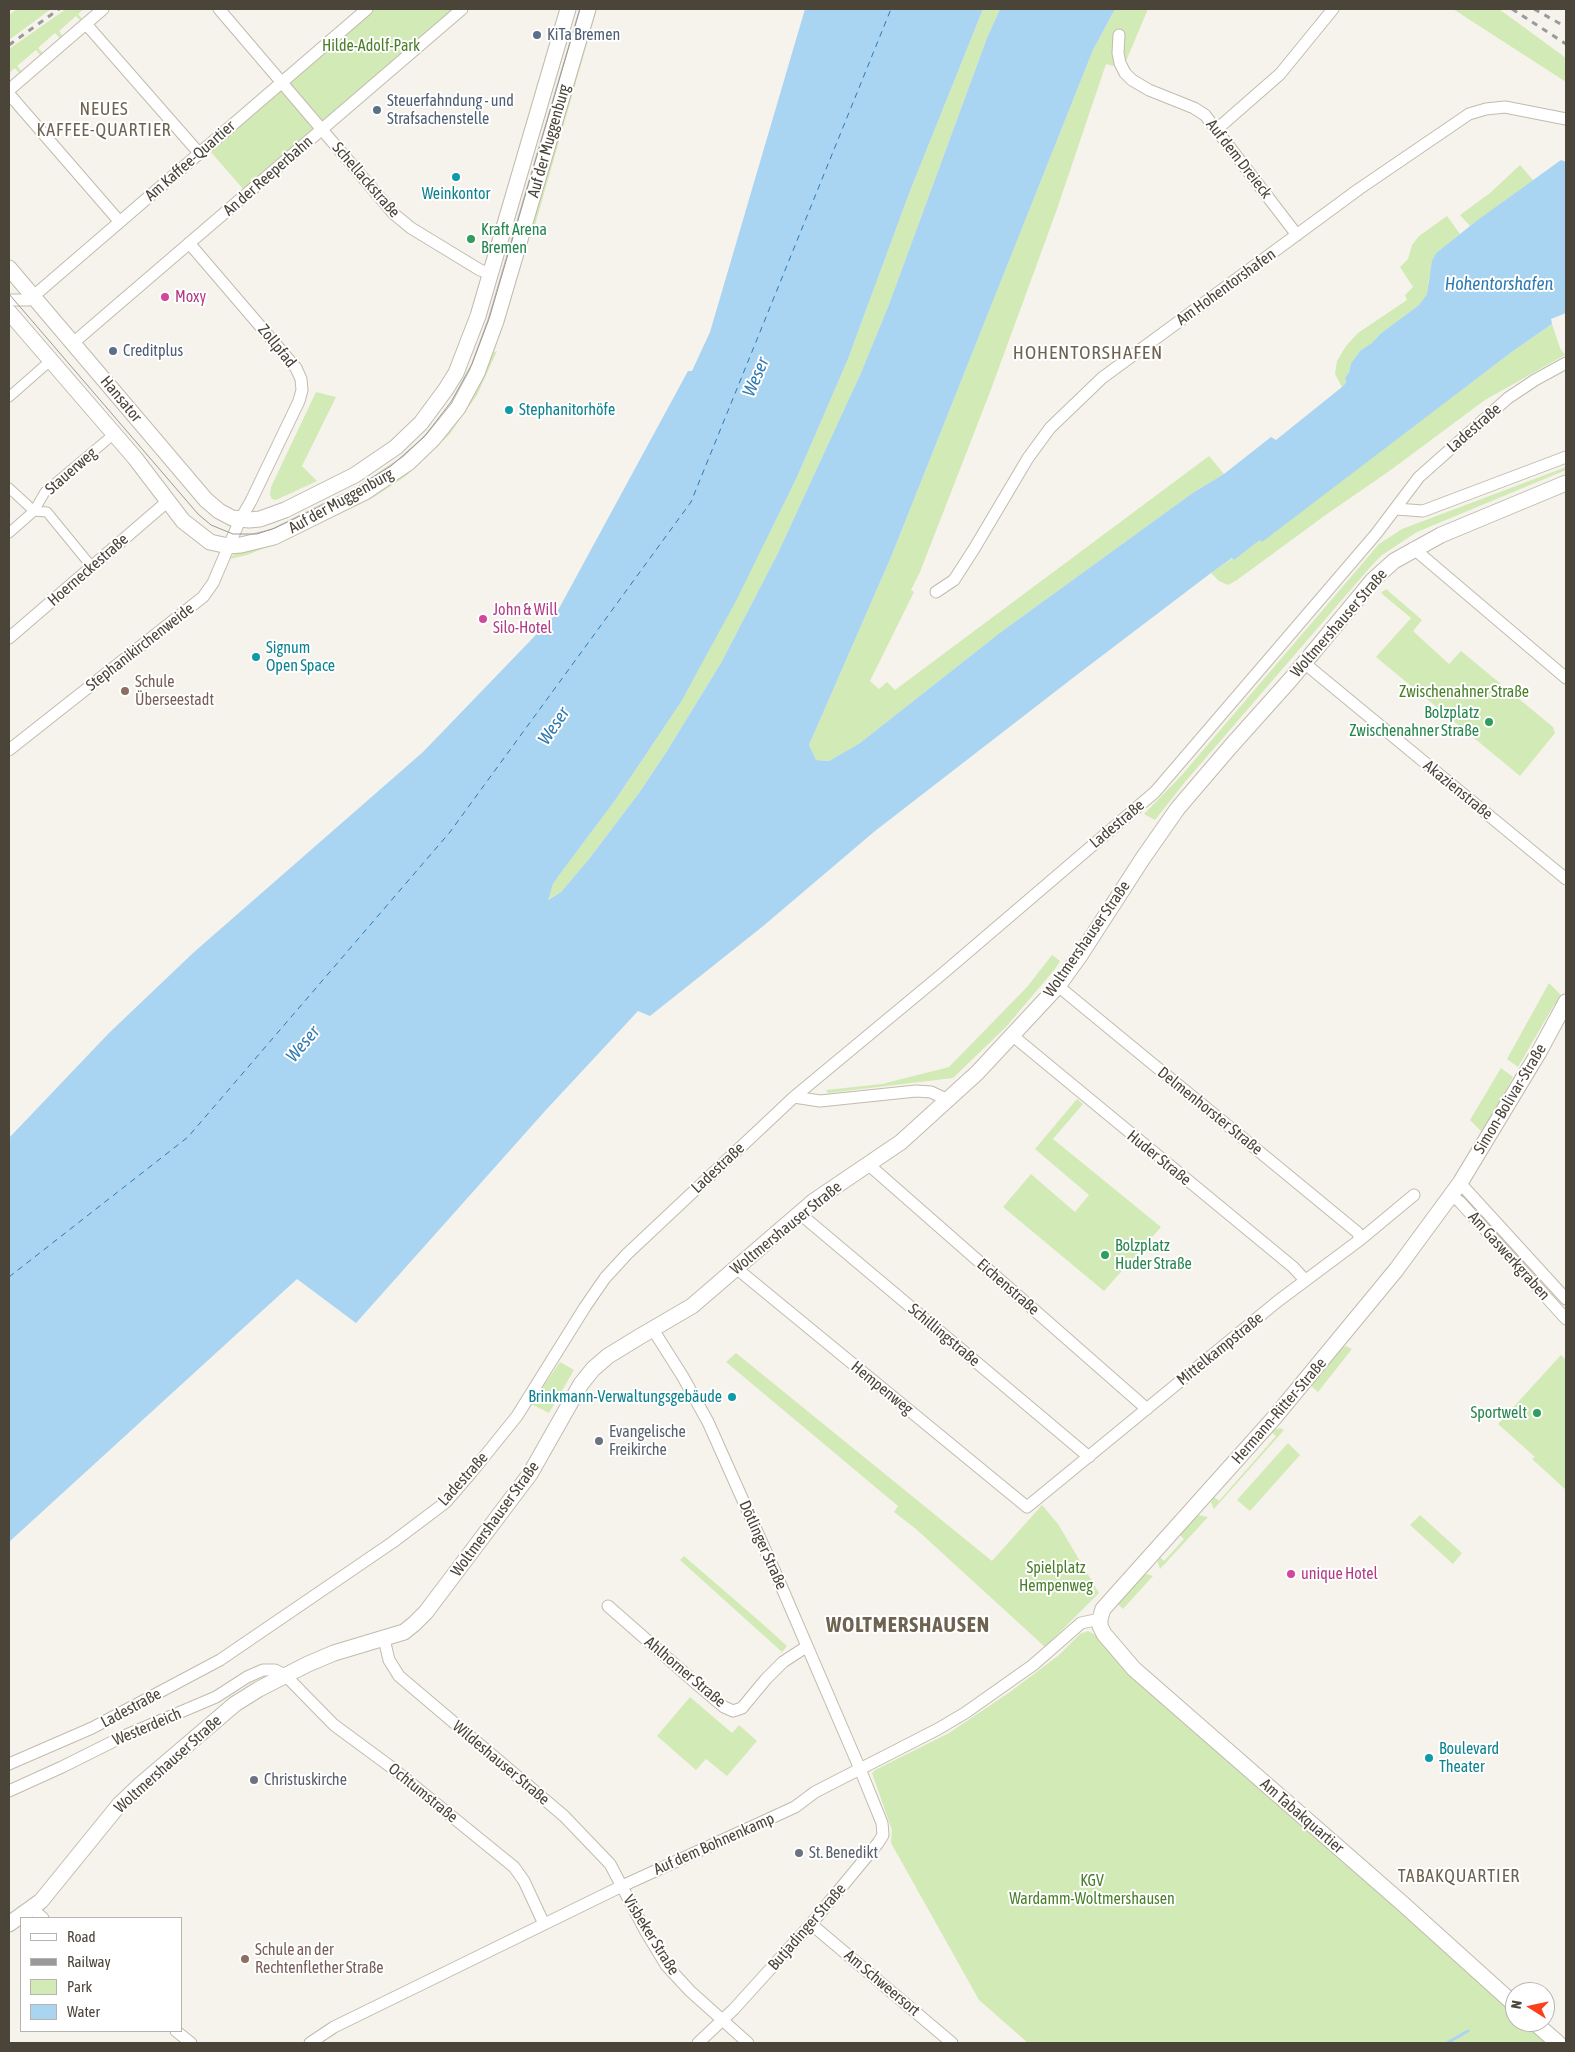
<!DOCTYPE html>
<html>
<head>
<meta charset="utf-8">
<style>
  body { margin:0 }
  #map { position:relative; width:1575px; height:2052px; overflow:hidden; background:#f6f3ec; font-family:"Asap Condensed",sans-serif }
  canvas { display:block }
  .frame { position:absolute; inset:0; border:10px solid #4b4439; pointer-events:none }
  .legend { position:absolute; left:20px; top:1917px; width:162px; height:115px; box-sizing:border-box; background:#fff; border:1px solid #b7b4b0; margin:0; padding:6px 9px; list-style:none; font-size:15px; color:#4b4439 }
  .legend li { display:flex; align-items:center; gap:10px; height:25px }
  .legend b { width:25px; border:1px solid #b7b4b0 }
  .north { position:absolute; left:1505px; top:1982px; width:50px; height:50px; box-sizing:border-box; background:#fff; border:1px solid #b7b4b0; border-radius:50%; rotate:280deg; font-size:14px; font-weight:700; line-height:20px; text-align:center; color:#4b4439 }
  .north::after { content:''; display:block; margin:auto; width:18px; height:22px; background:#fc3f1d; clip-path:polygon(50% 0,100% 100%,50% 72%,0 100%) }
</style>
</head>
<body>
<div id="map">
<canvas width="1575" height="2052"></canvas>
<div class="frame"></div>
<ul class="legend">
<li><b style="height:6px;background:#fff"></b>Road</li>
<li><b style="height:6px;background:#9a9a9a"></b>Railway</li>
<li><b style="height:14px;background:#d2eab5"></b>Park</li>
<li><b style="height:14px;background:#a9d4f2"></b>Water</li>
</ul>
<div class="north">N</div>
</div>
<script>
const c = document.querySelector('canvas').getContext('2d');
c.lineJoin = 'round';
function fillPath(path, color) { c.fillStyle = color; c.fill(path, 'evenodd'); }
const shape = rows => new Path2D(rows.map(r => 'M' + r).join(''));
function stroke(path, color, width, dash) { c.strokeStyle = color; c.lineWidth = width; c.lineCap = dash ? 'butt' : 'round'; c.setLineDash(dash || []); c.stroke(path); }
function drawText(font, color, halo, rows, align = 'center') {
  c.font = font + ' "Asap Condensed",sans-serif'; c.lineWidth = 4; c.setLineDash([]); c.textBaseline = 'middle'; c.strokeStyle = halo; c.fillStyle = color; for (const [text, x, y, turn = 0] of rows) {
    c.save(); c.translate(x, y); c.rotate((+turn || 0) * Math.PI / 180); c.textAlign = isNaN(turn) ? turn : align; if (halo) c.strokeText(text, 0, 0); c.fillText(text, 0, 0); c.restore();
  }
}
const green = shape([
  [17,9,51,9,9,40,9,15],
  [66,9,84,9,78,14,83,20,81,21,76,16,59,31,63,37,61,39,55,33,38,48,44,54,41,56,36,50,17,66,22,72,20,74,15,68,9,73,9,49],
  [373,9,455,9,244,190,210,151],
  [983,9,1000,9,987,38,888,307,860,375,778,553,721,663,667,751,639,793,589,859,561,892,547,900,553,884,560,874,616,799,681,702,737,598,797,477,848,359,910,191],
  [1115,9,1148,9,1126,61,1113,66,1106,64,1056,212,990,392,920,572,911,590,914,592,870,681,879,689,887,682,895,690,1209,456,1224,474,1194,492,1001,632,860,743,829,761,816,760,809,745,891,557,1093,50],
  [1453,9,1499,9,1566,58,1566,82],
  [594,11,596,12,535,225,529,223],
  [1520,165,1533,180,1470,226,1460,215,1490,193],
  [1447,216,1460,234,1436,253,1429,278,1427,294,1419,305,1380,334,1372,343,1361,350,1351,363,1349,372,1345,378,1346,383,1342,387,1335,374,1337,361,1346,346,1358,333,1407,300,1405,295,1413,287,1400,267,1408,259,1412,245,1419,236],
  [1552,324,1560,348,1565,355,1485,400,1388,472,1327,514,1237,580,1228,585,1219,581,1211,573,1233,558,1234,560,1260,540,1262,541,1513,351],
  [497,351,477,395,449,435,406,476,371,499,290,538,247,555,230,559,236,552,404,472,490,354],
  [316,392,336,397,302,466,317,481,276,500,272,499,270,495,271,487],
  [1566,467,1566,470,1417,532,1382,555,1372,565,1316,630,1185,782,1155,820,1144,814,1181,776,1379,544,1402,529],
  [1386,589,1422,620,1413,631,1449,664,1461,651,1553,727,1555,733,1520,776,1376,657,1411,618,1381,593],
  [1052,955,1060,961,1055,969,1006,1027,953,1078,828,1093,826,1090,882,1084,949,1067,1027,987],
  [1549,983,1563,997,1560,1003,1554,1005,1518,1067,1507,1059],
  [1501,1068,1513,1077,1483,1133,1470,1120],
  [1077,1099,1083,1104,1053,1139,1161,1227,1104,1291,1003,1207,1031,1174,1075,1212,1089,1195,1035,1149],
  [1346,1346,1352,1349,1318,1392,1310,1385,1339,1349],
  [736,1353,992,1561,1042,1505,1058,1524,1099,1593,1045,1647,916,1529,894,1512,898,1506,726,1362],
  [1561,1355,1566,1360,1566,1490,1532,1459,1535,1457,1498,1424],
  [560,1362,574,1370,549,1413,531,1404],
  [1280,1428,1284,1430,1214,1509,1211,1502,1213,1496,1219,1501,1276,1436,1270,1431],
  [1288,1443,1300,1455,1250,1511,1237,1500],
  [1197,1515,1208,1517,1160,1569,1158,1563,1159,1556,1164,1561,1184,1539,1179,1534,1193,1517],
  [1420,1515,1462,1553,1453,1564,1410,1525],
  [684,1556,765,1626,787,1646,782,1652,680,1560],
  [1147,1574,1153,1576,1123,1609,1116,1602,1142,1576],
  [1088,1631,1097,1636,1515,2012,1515,2022,1526,2022,1550,2043,1028,2043,979,2000,891,1843,892,1830,872,1773,875,1770,949,1733,1010,1692,1059,1655,1080,1634],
  [690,1697,732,1733,739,1725,757,1741,727,1776,706,1759,696,1770,657,1736]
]);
const water = shape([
  [805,9,983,9,910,191,848,359,797,477,737,599,681,702,616,799,560,874,553,884,548,900,561,892,589,859,639,793,667,751,721,663,778,553,860,375,888,307,987,38,1000,9,1115,9,1093,50,891,557,809,745,816,760,829,761,860,743,1001,632,1194,492,1224,474,1271,437,1276,440,1342,387,1346,383,1345,378,1349,372,1351,363,1361,350,1372,343,1380,334,1419,305,1427,294,1432,261,1436,253,1479,219,1561,160,1566,162,1566,313,1551,319,1552,324,1513,351,1262,542,1260,540,1234,560,1232,558,1211,573,1078,674,875,831,762,927,650,1016,638,1011,545,1111,356,1323,297,1279,9,1542,9,1138,109,1033,193,953,423,752,556,614,688,371,692,371,710,332]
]);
const stream = shape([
  [1447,2043,1468,2031]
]);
const ferry = shape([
  [9,1277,188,1137,450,832,691,502,891,9]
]);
const pedestrian = shape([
  [9,397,50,361],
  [9,488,34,511],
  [34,511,47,512,92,567],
  [9,533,34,511,45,492,114,434]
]);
const minor = shape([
  [219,9,394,214,411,228,480,270,491,274],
  [86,24,199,153],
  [1119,35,1118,53,1120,63,1125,73,1132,80,1149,90,1194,108,1205,115,1297,235],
  [9,90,103,9],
  [9,94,119,221],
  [1216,130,1280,74,1333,9],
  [9,300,29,300,367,9],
  [73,343,462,9],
  [1396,509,1423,511,1566,457],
  [1413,548,1566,678],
  [936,592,954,580,974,549,1028,458,1050,428,1102,378,1359,189,1469,114,1486,109,1505,107,1566,119],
  [9,638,168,501],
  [1303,662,1566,879],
  [9,750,203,597,213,583,240,520,251,501,299,401,302,390,301,379,296,368,189,243],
  [1058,986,1357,1232,1361,1239],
  [1013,1036,1293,1267,1305,1280],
  [794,1097,820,1101,916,1091,931,1092,948,1100],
  [869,1165,1147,1409],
  [1460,1183,1566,1299],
  [1451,1195,1460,1202,1566,1319],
  [799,1213,1089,1457],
  [736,1268,1027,1507,1278,1301,1361,1239,1414,1195],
  [652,1328,683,1377,708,1422,779,1581,860,1769,882,1823,883,1835,878,1843,811,1924,734,2009,698,2043],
  [608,1606,698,1685,724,1707,733,1711,742,1708,766,1679,783,1662,806,1647],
  [384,1639,389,1660,399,1676,564,1816,610,1864,646,1932,666,1965,690,1991,748,2043],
  [9,1764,92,1728,220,1660,393,1542,446,1502,471,1473,517,1416,585,1307,605,1278,627,1254,794,1097,941,975,1155,792,1376,534,1419,477,1508,398,1535,380,1566,363],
  [9,1791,62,1767,124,1736,216,1697,247,1677,263,1670,275,1670,285,1675,334,1725,391,1767,514,1867,524,1881,544,1924],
  [32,1909,43,1918],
  [811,1924,952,2043],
  [176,2031,191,2043],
  [310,2043,334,2027,620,1887,795,1807,815,1792,938,1729,965,1713,1033,1665,1081,1623,1100,1619]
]);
const tertiary = shape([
  [9,268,206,500,219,511,232,518,249,520,260,519,285,510,355,475,396,447,421,423,446,389,456,373,478,316,568,9],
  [9,312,135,458,183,521,210,542,228,546,241,545,274,537,365,492,408,463,433,439,458,408,477,373,496,321,588,9],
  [9,1924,41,1901,119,1805,140,1785,235,1704,259,1689,308,1664,334,1653,404,1632,414,1624,426,1612,530,1474,581,1384,593,1369,608,1356,639,1337,692,1306,814,1201,901,1142,977,1073,1058,986,1081,954,1143,858,1178,808,1231,746,1291,679,1373,580,1394,561,1441,535,1566,483],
  [1515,2005,1402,1903,1134,1669,1104,1634,1100,1626,1100,1619,1103,1609,1274,1418,1396,1270,1460,1183,1539,1052,1566,1002],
  [1534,2022,1558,2043]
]);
const tram = shape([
  [9,294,198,514,211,525,233,534,257,534,275,528,346,494,391,466,424,437,451,402,472,364,489,319,580,9]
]);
const rail = shape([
  [1512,9,1566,44],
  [1534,9,1566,27],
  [9,45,59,9]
]);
const markers = [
  [537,35,5,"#5c6f8a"],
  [377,110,5,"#5c6f8a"],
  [456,177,5,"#0f9aa8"],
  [471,239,5,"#2e9e5b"],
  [165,297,5,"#d1479c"],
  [113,351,5,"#5c6f8a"],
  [509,410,5,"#0f9aa8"],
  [483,619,5,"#d1479c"],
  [256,657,5,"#0f9aa8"],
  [125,691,5,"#8d6e63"],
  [1489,722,5,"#2e9e5b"],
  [1105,1255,5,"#2e9e5b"],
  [732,1397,5,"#0f9aa8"],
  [1537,1413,5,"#2e9e5b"],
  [599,1441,5,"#6b7280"],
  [1291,1574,5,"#d1479c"],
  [1429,1758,5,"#0f9aa8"],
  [254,1780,5,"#6b7280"],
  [799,1853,5,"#6b7280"],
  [245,1959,5,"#8d6e63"]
];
const serviceNames = [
  ["KiTa Bremen",547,35],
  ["Steuerfahndung - und",387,101],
  ["Strafsachenstelle",387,119],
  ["Creditplus",123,351]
];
const parkNames = [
  ["Hilde-Adolf-Park",371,46],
  ["Zwischenahner Straße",1464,692],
  ["Spielplatz",1056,1568],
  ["Hempenweg",1056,1586],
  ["KGV",1092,1881],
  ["Wardamm-Woltmershausen",1092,1899]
];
const streetNames = [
  ["Auf der Muggenburg",549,141,-74],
  ["Auf dem Dreieck",1239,159,52],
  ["Am Kaffee-Quartier",190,161,-41],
  ["An der Reeperbahn",268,176,-41],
  ["Schellackstraße",366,180,49],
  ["Am Hohentorshafen",1226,287,-36],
  ["Zollpfad",277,346,51],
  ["Hansator",121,399,50],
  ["Ladestraße",1474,428,-41],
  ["Stauerweg",71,471,-41],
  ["Auf der Muggenburg",341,501,-29],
  ["Hoerneckestraße",88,570,-41],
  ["Woltmershauser Straße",1339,623,-49],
  ["Stephanikirchenweide",140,647,-38],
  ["Akazienstraße",1458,790,39],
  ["Ladestraße",1117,824,-40],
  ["Woltmershauser Straße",1087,939,-55],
  ["Simon-Bolivar-Straße",1510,1099,-59],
  ["Delmenhorster Straße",1210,1111,39],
  ["Huder Straße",1159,1158,39],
  ["Ladestraße",718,1168,-43],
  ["Woltmershauser Straße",786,1228,-39],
  ["Am Gaswerkgraben",1509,1256,48],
  ["Eichenstraße",1008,1287,41],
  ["Schillingstraße",944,1335,40],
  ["Mittelkampstraße",1220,1349,-39],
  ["Hempenweg",882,1388,39],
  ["Hermann-Ritter-Straße",1279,1411,-49],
  ["Ladestraße",463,1479,-48],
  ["Woltmershauser Straße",495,1519,-54],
  ["Dötlinger Straße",763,1545,66],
  ["Ahlhorner Straße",685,1672,40],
  ["Ladestraße",131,1708,-28],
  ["Westerdeich",147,1727,-23],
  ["Wildeshauser Straße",501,1763,40],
  ["Woltmershauser Straße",168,1764,-42],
  ["Ochtumstraße",423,1793,39],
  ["Am Tabakquartier",1302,1816,41],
  ["Auf dem Bohnenkamp",714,1844,-24],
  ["Butjadinger Straße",807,1927,-49],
  ["Visbeker Straße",651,1935,58],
  ["Am Schweersort",882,1983,40]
];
const cultureNames = [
  ["Weinkontor",456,194,"center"],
  ["Stephanitorhöfe",519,410],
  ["Signum",266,648],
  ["Open Space",266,666],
  ["Brinkmann-Verwaltungsgebäude",722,1397,"right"],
  ["Boulevard",1439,1749],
  ["Theater",1439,1767]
];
const leisureNames = [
  ["Kraft Arena",481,230],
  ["Bremen",481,248],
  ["Bolzplatz",1479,713,"right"],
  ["Zwischenahner Straße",1479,731,"right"],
  ["Bolzplatz",1115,1246],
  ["Huder Straße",1115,1264],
  ["Sportwelt",1527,1413,"right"]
];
const hotelNames = [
  ["Moxy",175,297],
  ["John & Will",493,610],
  ["Silo-Hotel",493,628],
  ["unique Hotel",1301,1574]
];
const educationNames = [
  ["Schule",135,682],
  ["Überseestadt",135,700],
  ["Schule an der",255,1950],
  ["Rechtenflether Straße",255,1968]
];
const worshipNames = [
  ["Evangelische",609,1432],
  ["Freikirche",609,1450],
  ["Christuskirche",264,1780],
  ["St. Benedikt",809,1853]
];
const neighbourhoodNames = [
  ["NEUES",104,109],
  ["KAFFEE-QUARTIER",104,130],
  ["TABAKQUARTIER",1459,1876]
];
const waterNames = [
  ["Hohentorshafen",1499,284],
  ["Weser",756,377,-67],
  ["Weser",554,726,-56],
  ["Weser",303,1044,-50]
];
const quarterNames = [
  ["HOHENTORSHAFEN",1088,353]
];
const districtNames = [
  ["WOLTMERSHAUSEN",908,1625]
];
fillPath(green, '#d2eab5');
fillPath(water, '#a9d4f2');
stroke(stream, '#a9d4f2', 3);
stroke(ferry, '#2e7ab2', 1, [6, 5]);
stroke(pedestrian, '#c2bbae', 11);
stroke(minor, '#c2bbae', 13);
stroke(tertiary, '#c2bbae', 17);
stroke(pedestrian, '#fff', 9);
stroke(minor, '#fff', 11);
stroke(tertiary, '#fff', 15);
stroke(tram, '#9a9a9a', 1);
stroke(rail, '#9a9a9a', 3, [6, 6]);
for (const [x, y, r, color] of markers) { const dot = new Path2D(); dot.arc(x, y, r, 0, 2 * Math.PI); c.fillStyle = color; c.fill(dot); stroke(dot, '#fff', 2); }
drawText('16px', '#4e5e75', '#fff', serviceNames, 'left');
drawText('16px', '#4a7f2a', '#fff', parkNames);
drawText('16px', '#4b4439', '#fff', streetNames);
drawText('16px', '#0d838f', '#fff', cultureNames, 'left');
drawText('16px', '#27864d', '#fff', leisureNames, 'left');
drawText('16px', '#b23c85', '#fff', hotelNames, 'left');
drawText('16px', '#785e54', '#fff', educationNames, 'left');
drawText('16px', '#5b616d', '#fff', worshipNames, 'left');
c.letterSpacing = '1px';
drawText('18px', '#6e6250', '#fff', neighbourhoodNames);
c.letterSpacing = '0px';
drawText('italic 18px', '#2e7ab2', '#fff', waterNames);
c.letterSpacing = '1px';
drawText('19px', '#6e6250', '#fff', quarterNames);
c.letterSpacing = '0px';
c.letterSpacing = '1px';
drawText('bold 21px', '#6e6250', '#fff', districtNames);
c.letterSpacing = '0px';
</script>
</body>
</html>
